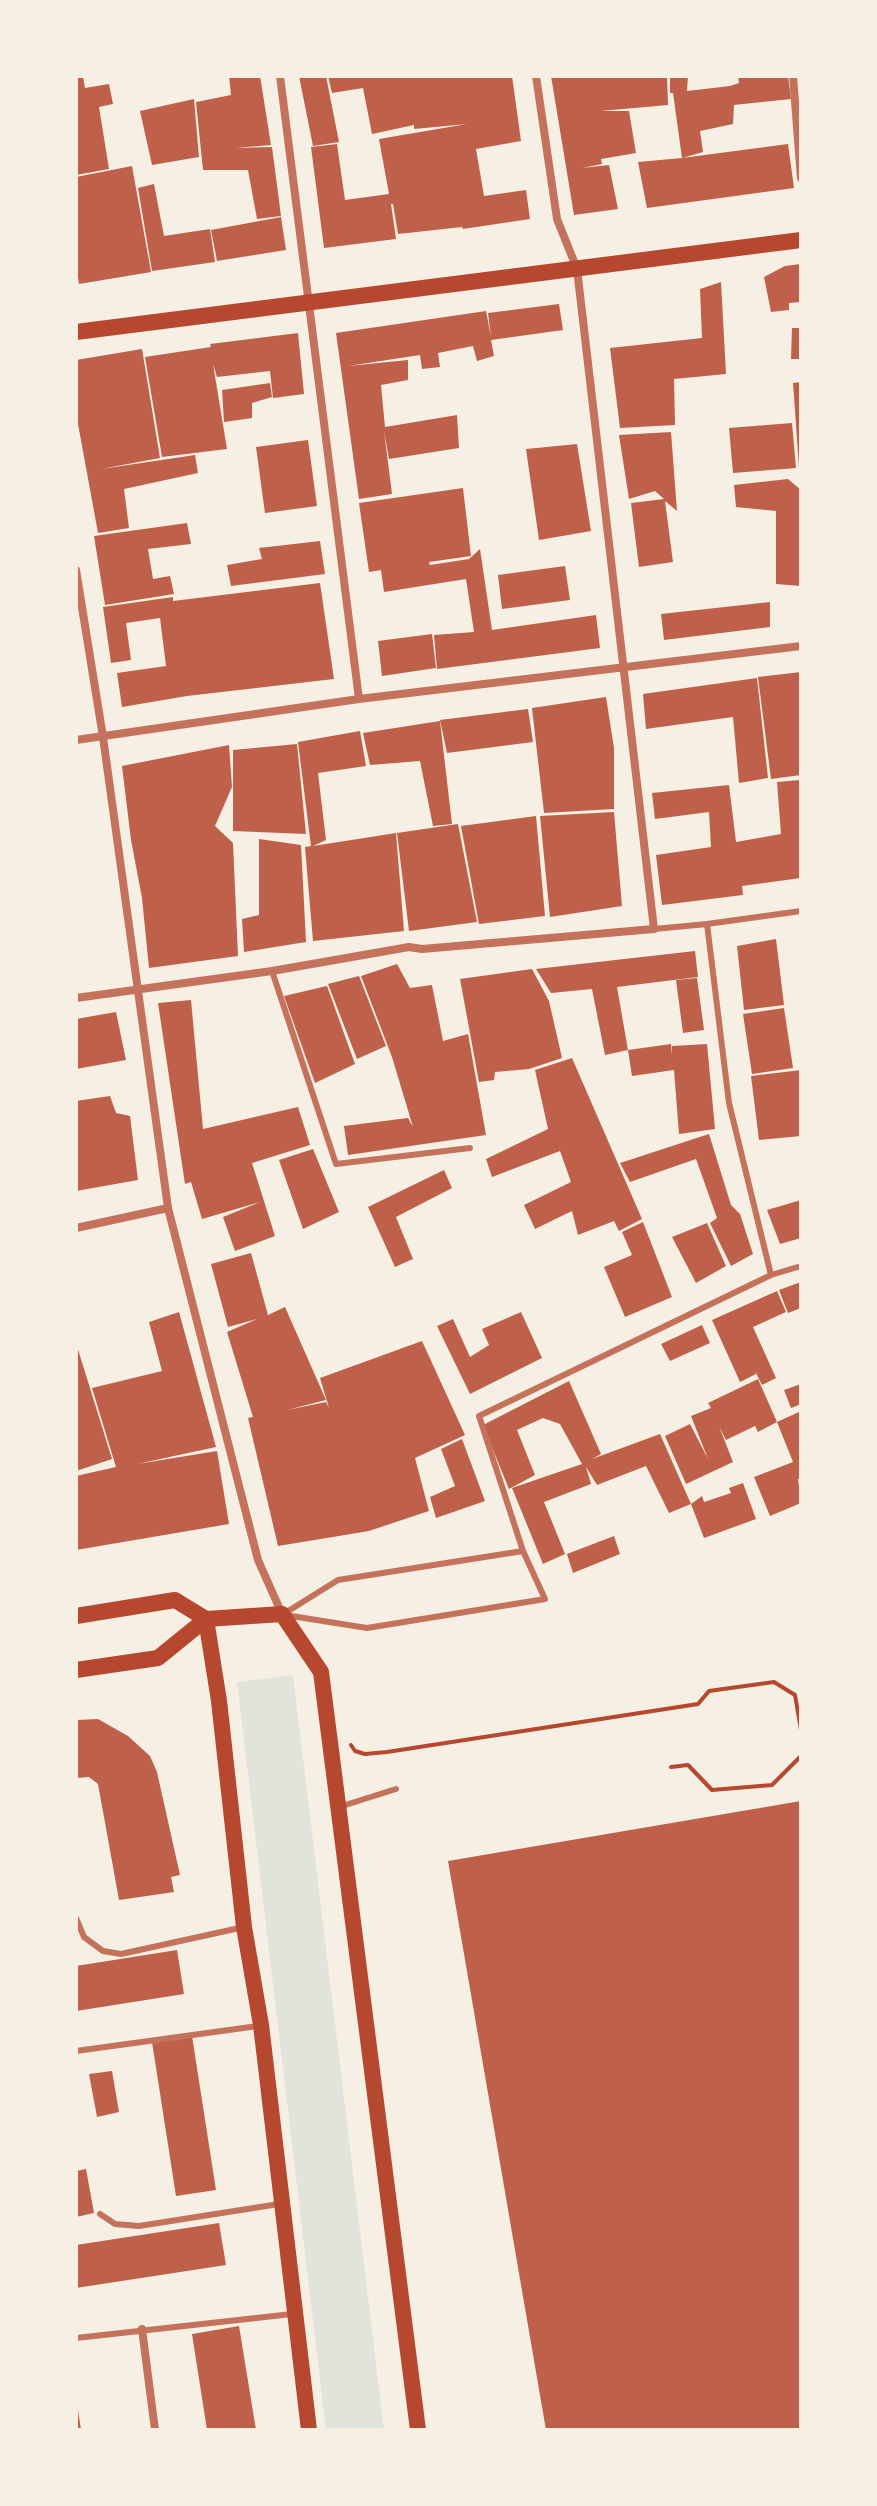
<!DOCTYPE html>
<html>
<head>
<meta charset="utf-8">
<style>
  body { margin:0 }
  #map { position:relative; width:877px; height:2506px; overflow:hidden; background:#f6efe4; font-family:Manrope,sans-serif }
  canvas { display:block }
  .frame { position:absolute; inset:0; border:78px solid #f6efe4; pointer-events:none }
</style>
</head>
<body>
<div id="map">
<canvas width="877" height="2506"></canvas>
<div class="frame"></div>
</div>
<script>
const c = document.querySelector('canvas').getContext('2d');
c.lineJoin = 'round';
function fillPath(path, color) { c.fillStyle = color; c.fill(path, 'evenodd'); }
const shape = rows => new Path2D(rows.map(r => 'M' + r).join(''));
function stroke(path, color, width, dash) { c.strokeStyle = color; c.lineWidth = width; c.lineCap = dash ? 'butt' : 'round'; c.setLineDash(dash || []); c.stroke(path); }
const green = shape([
  [293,1675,384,2430,326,2430,237,1682]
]);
const building = shape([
  [76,76,83,76,85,88,109,84,113,104,99,107,109,169,76,175],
  [229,76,260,76,271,145,235,148,272,147,281,216,257,219,248,170,203,170,196,102,231,95],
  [299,76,326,76,339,142,313,146],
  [328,76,512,76,521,141,476,149,484,196,526,190,530,219,463,229,462,227,398,234,393,204,391,204,396,239,324,248,311,147,337,144,345,200,389,194,379,139,467,124,414,129,414,125,372,134,363,88,332,93],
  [551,76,667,76,668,105,601,111,629,111,636,153,601,159,602,164,582,168,609,165,618,209,574,215],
  [670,76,688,76,687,91,730,86,739,83,738,76,788,76,791,99,734,105,733,124,700,131,703,152,682,158,788,144,794,188,647,208,638,162,682,158,673,93,670,93],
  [194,99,199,157,152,165,140,111],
  [132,166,151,272,79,284,76,264,76,177],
  [154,184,164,236,210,229,215,262,152,271,138,188],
  [281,217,286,250,217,261,211,230],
  [801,264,801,302,789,303,789,310,771,312,764,277,785,266],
  [721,282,726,374,674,379,675,425,620,428,610,348,702,338,700,289],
  [559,304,563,330,491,340,494,356,477,361,473,346,438,353,440,367,422,369,420,355,348,366,408,360,408,380,381,385,385,427,457,415,459,448,389,459,384,431,392,494,359,499,336,333,486,311,491,337,488,313],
  [792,328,801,328,801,359,791,359],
  [298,333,304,394,273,398,270,371,217,377,213,364,227,449,162,457,145,357,211,347,210,344],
  [142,349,160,458,101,469,195,455,198,473,124,489,129,528,98,533,76,413,76,360],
  [801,382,801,467,799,467,793,383],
  [270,383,272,397,252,403,252,418,224,422,222,390],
  [792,423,796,468,733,473,729,428],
  [671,432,677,511,665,501,673,562,639,567,631,503,664,499,655,491,629,499,619,435],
  [308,440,317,506,265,513,256,447],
  [577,444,591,531,539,540,526,449],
  [788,479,801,490,801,586,776,584,776,511,736,507,734,485],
  [463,488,471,556,429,562,430,565,469,559,480,549,492,630,596,615,600,648,437,669,434,635,474,632,466,579,384,592,381,570,369,572,359,503],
  [187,523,191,544,148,549,153,579,170,576,174,594,105,605,94,536],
  [320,541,325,574,231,586,227,565,262,559,259,548],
  [565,566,570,600,502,609,498,575],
  [320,583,334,679,187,696,122,707,117,673,166,666,160,618,126,623,131,660,111,663,103,607,173,597,173,601],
  [770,602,770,627,664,640,661,614],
  [432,634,436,668,382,676,378,641],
  [801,672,801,775,771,779,758,677],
  [757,678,768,778,739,783,733,717,646,729,643,694],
  [606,697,614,748,614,809,544,813,532,708],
  [528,709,533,742,447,753,440,720],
  [440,721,452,824,433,826,420,761,370,765,363,733],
  [360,731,366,766,318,773,326,840,313,846,396,833,404,931,313,941,305,847,311,846,298,742],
  [297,744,306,834,233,831,233,750],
  [229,745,232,787,215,826,233,843,238,956,149,968,142,898,131,840,122,766],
  [800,780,801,878,742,886,743,895,662,905,656,855,711,847,709,812,655,819,652,793,729,785,736,842,781,834,777,782],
  [614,812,622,906,550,917,540,816],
  [536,816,545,916,479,924,461,826],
  [458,824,477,922,409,931,397,833],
  [259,839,301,845,306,942,244,952,242,919,259,915],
  [776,939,784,1005,744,1010,737,946],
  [695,951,698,977,617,987,628,1050,671,1044,672,1055,672,1046,707,1044,715,1129,679,1134,674,1070,632,1076,628,1050,605,1055,592,989,551,993,536,969],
  [397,964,410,988,432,985,443,1041,468,1034,486,1135,348,1155,344,1126,408,1118,413,1127,392,1057,361,976],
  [532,969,549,1001,562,1058,529,1069,495,1072,494,1080,479,1082,460,979],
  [359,976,386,1046,357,1059,328,984],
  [697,978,704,1030,683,1033,676,980],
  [327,986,355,1064,315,1083,284,996],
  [191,1000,203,1129,298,1107,310,1145,252,1163,275,1236,235,1251,223,1217,260,1202,202,1219,191,1182,185,1184,158,1003],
  [784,1008,793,1068,752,1074,743,1014],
  [116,1012,126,1060,76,1069,76,1019],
  [572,1058,642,1219,619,1231,614,1221,578,1235,572,1211,535,1229,524,1205,571,1182,560,1151,492,1177,486,1159,548,1129,535,1070],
  [801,1070,801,1136,759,1140,751,1076],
  [110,1096,116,1113,130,1116,138,1180,76,1191,76,1101],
  [709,1134,731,1205,740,1214,753,1254,731,1266,710,1223,717,1218,696,1159,630,1182,620,1163],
  [313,1149,339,1212,303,1229,279,1160],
  [444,1170,452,1188,396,1217,413,1259,395,1267,368,1207],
  [801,1200,801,1238,780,1244,767,1210],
  [643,1222,672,1297,625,1317,604,1267,632,1255,622,1232],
  [707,1223,726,1266,696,1283,672,1237],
  [251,1253,268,1315,285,1307,326,1400,287,1410,326,1402,329,1408,320,1378,422,1341,465,1435,415,1458,429,1511,369,1531,278,1546,248,1418,253,1417,227,1332,257,1319,228,1327,211,1264],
  [801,1282,801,1308,788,1313,779,1290],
  [777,1291,786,1312,753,1327,776,1378,762,1385,755,1371,756,1374,740,1382,712,1320],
  [179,1312,216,1447,137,1464,217,1451,229,1524,76,1550,76,1476,116,1467,92,1388,162,1371,149,1322],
  [521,1312,542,1358,470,1394,437,1326,453,1319,470,1357,489,1345,482,1329],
  [702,1325,710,1343,670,1361,661,1344],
  [76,1343,112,1459,76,1471],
  [758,1379,777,1422,758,1432,755,1426,726,1440,719,1426,733,1462,686,1484,665,1436,690,1424,708,1459,691,1416,711,1408,708,1403],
  [569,1381,601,1454,592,1459,660,1434,691,1504,669,1513,646,1466,597,1485,586,1467,591,1484,544,1502,565,1554,543,1564,512,1488,582,1464,560,1424,543,1418,517,1430,535,1475,509,1489,483,1425],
  [801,1384,801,1404,791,1408,784,1390],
  [801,1411,801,1478,798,1479,801,1503,770,1516,754,1477,793,1462,777,1422],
  [462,1439,485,1501,436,1518,430,1497,455,1486,441,1449],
  [743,1483,756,1519,704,1538,691,1504,702,1496,704,1502,731,1493,729,1488],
  [614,1536,620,1554,573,1573,567,1554],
  [98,1719,128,1736,150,1756,157,1772,180,1875,171,1877,174,1892,119,1900,98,1784,89,1777,76,1778,76,1720],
  [801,1801,801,2430,546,2430,448,1861],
  [177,1950,184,1994,76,2011,76,1966],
  [192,2036,216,2190,176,2196,152,2042],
  [112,2071,119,2112,97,2117,89,2074],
  [86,2169,94,2213,76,2217,76,2171],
  [219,2223,226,2265,76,2288,76,2245],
  [239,2326,256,2430,207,2430,192,2334],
  [76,2410,78,2410,81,2430,76,2430]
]);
const path = shape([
  [351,1745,355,1751,365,1754,387,1752,698,1704,709,1691,774,1682,795,1695,801,1730],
  [671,1767,688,1765,712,1790,772,1785,801,1756]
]);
const service = shape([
  [654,929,707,924],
  [272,971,336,1164,470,1148],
  [771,1275,801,1266],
  [285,1613,338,1580,523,1551],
  [285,1615,367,1628,545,1599,523,1551,479,1416,771,1275,729,1103,707,924,801,911],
  [339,1807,396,1789],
  [76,1918,84,1937,103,1951,121,1954,244,1927],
  [76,2051,258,2026],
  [100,2214,115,2224,139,2226,279,2204],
  [76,2338,292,2314]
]);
const minor = shape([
  [280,76,359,699],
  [793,76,801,178],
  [76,570,103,737,168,1208,258,1560,282,1614],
  [76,740,359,699,801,646],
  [76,998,272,971,409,947,422,949,654,929,577,269,557,219,536,76],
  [76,1228,168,1208],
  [142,2329,155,2430]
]);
const secondary = shape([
  [76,332,801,240],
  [76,1616,175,1600,206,1619],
  [206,1619,219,1701,244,1927,261,2025,309,2430],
  [76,1670,158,1658,206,1619,282,1614,321,1672,418,2430]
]);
fillPath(green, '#e2e4dc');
fillPath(building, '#bf614a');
stroke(path, '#b5482f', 4);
stroke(service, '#c5725c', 6);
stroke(minor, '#c5725c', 8);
stroke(secondary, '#b5482f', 16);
</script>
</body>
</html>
